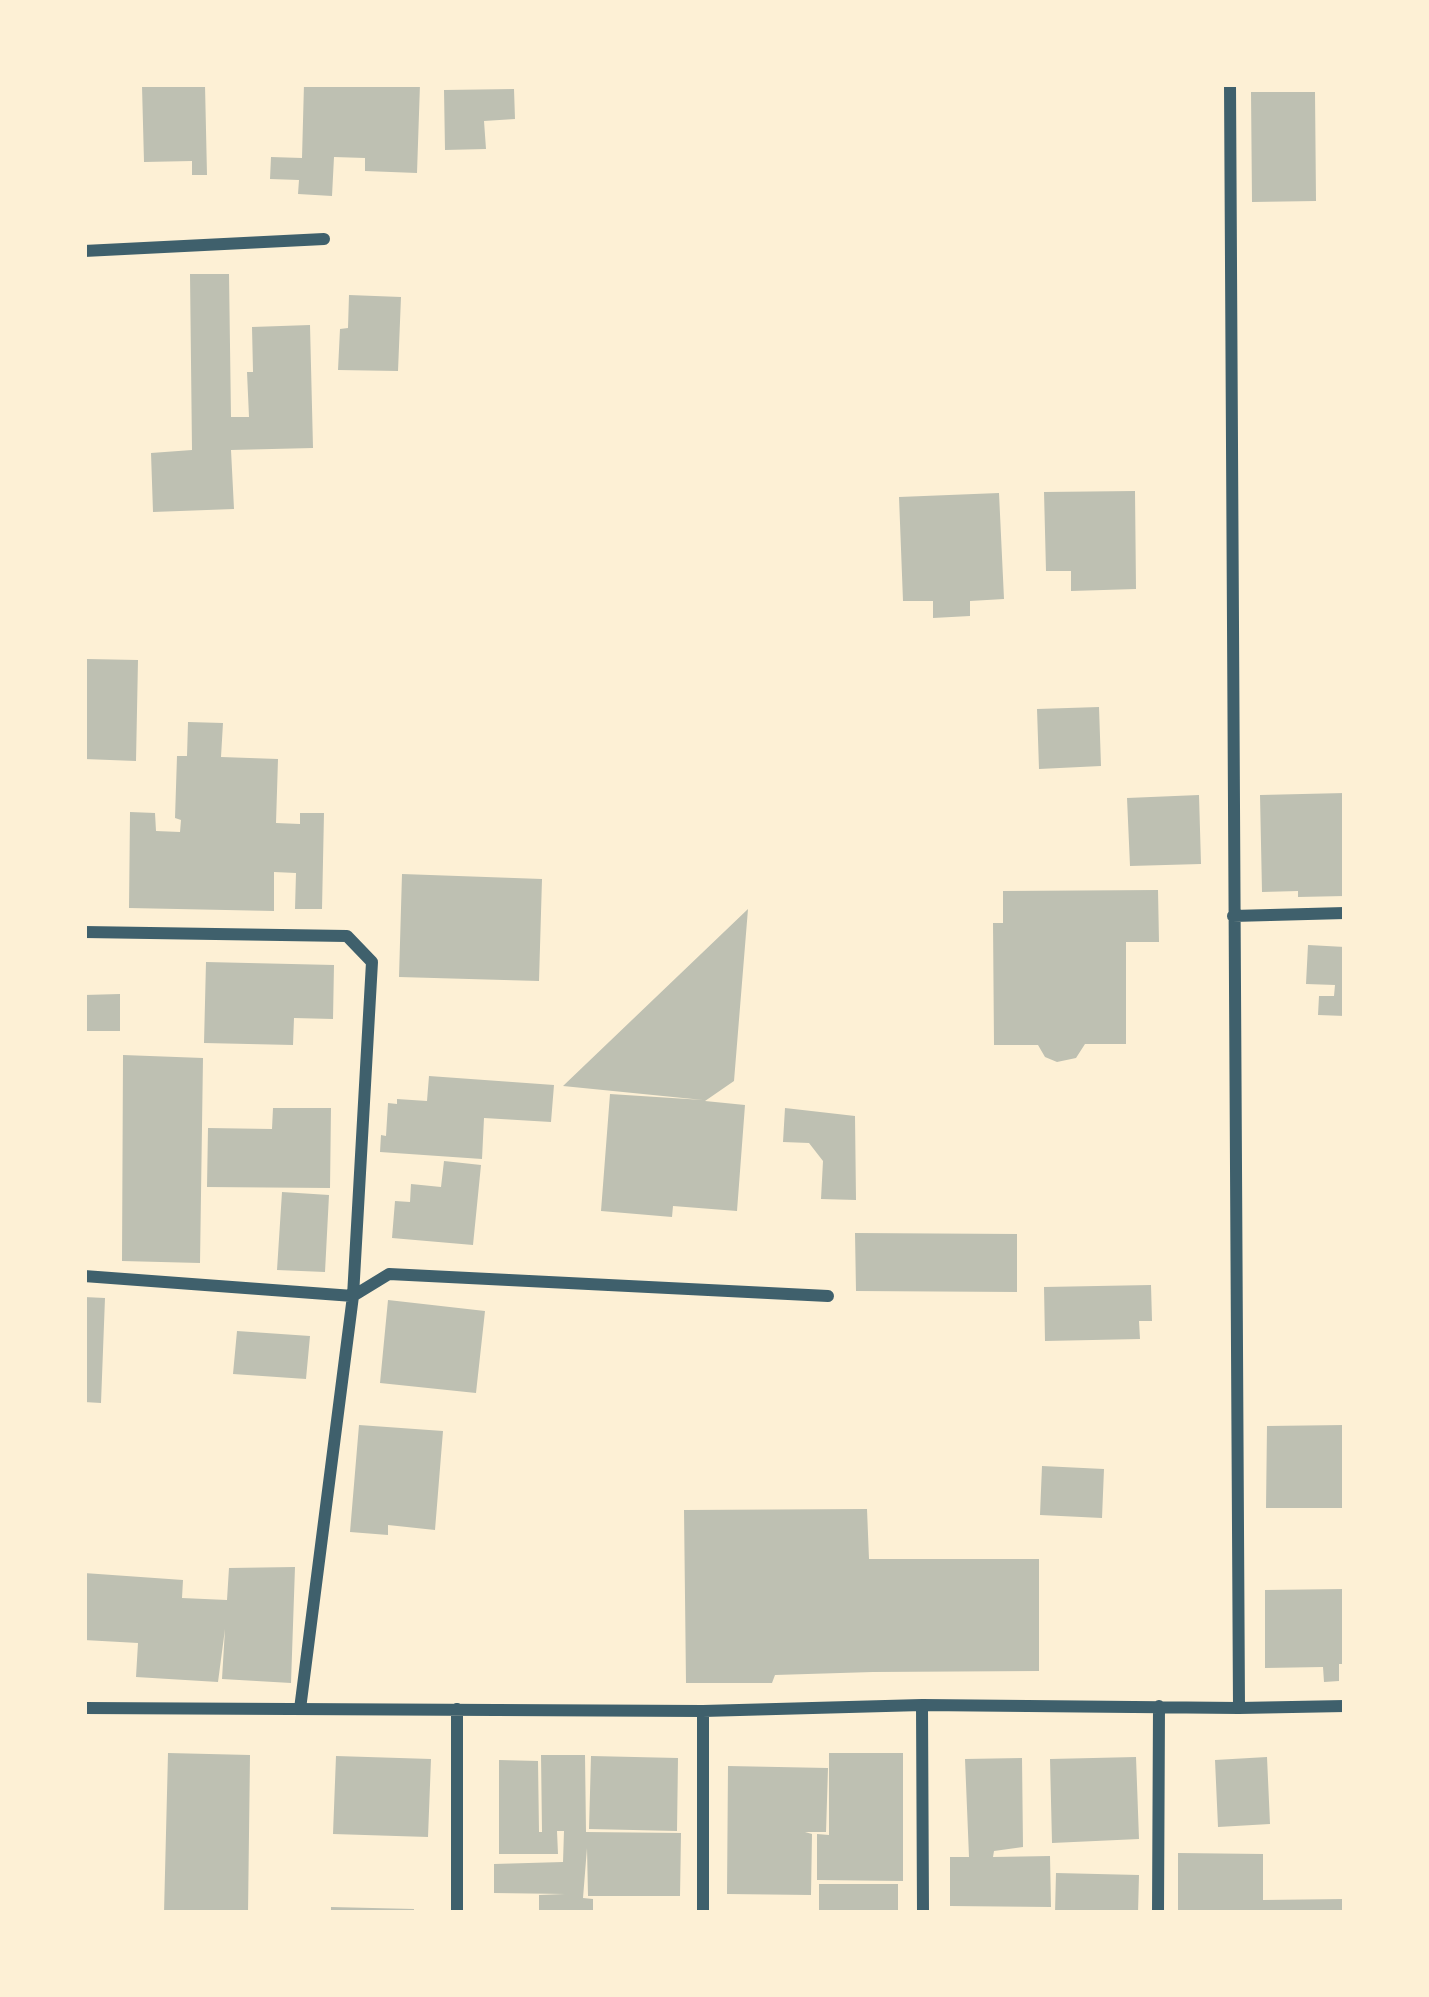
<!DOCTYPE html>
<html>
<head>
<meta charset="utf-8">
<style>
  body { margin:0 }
  #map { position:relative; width:1429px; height:1997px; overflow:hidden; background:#fdf0d5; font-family:Figtree,sans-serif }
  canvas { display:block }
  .frame { position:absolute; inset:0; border:87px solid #fdf0d5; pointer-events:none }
</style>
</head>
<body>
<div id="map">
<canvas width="1429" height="1997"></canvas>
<div class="frame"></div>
</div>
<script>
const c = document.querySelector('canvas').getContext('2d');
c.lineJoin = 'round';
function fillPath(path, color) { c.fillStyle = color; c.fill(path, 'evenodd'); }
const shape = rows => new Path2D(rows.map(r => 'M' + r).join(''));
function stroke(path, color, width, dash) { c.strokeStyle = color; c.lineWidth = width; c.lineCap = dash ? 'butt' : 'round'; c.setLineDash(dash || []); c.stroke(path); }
const building = shape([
  [304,84,420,84,417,173,365,171,365,158,334,157,332,196,298,194,299,180,270,179,271,157,302,158],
  [205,85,207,175,192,175,192,161,144,162,142,86],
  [514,89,515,119,484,121,486,149,445,150,444,90],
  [1251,92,1315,92,1316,201,1252,202],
  [190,274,229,274,231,417,249,417,247,372,253,372,252,327,310,325,313,448,231,450,234,509,153,512,151,453,192,450],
  [349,295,401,297,398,371,338,370,340,329,348,328],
  [1135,491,1136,589,1071,591,1071,571,1046,571,1044,492],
  [999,493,1004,599,970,601,970,616,933,618,933,601,903,601,899,497],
  [87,659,138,660,136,761,84,759],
  [1099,707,1101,766,1039,769,1037,709],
  [188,722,223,723,221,757,278,759,276,823,300,824,300,813,324,813,322,909,295,909,296,873,274,872,274,911,129,908,130,812,155,813,156,831,180,832,181,820,175,818,177,756,187,756],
  [1345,793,1345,896,1298,897,1298,891,1262,892,1260,795],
  [1199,795,1201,864,1130,866,1127,798],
  [402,874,542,879,539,981,399,977],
  [1158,890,1159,942,1126,942,1126,1044,1085,1044,1076,1058,1057,1062,1045,1057,1038,1045,994,1045,993,923,1003,923,1003,891],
  [748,909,734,1081,705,1101,745,1105,737,1211,673,1206,672,1217,601,1211,610,1094,703,1100,563,1086],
  [1308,945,1345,947,1345,1016,1318,1015,1319,996,1334,996,1335,985,1306,984],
  [206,962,334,965,333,1019,294,1018,293,1045,204,1043],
  [120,994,120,1031,84,1031,84,995],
  [123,1055,203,1058,200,1263,122,1261],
  [429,1076,554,1085,551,1122,484,1118,482,1159,380,1152,381,1135,386,1136,388,1103,397,1104,397,1099,427,1101],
  [273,1108,331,1108,330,1188,207,1187,208,1128,272,1129],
  [785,1108,855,1116,856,1200,821,1199,823,1161,809,1143,783,1142],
  [444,1161,481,1165,473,1245,392,1238,395,1201,410,1202,411,1184,441,1187],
  [282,1192,329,1195,325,1272,277,1270],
  [855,1233,1017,1234,1017,1292,856,1291],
  [1151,1285,1152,1321,1139,1321,1140,1339,1045,1341,1044,1287],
  [84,1297,105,1298,101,1403,84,1402],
  [388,1300,485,1311,476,1393,380,1383],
  [237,1331,310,1336,306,1379,233,1374],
  [359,1425,443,1431,435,1530,388,1525,388,1535,350,1532],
  [1345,1425,1345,1508,1266,1508,1267,1426],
  [1042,1466,1104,1469,1102,1518,1040,1515],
  [867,1509,869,1559,1039,1559,1039,1671,873,1672,775,1675,772,1683,686,1683,684,1510],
  [295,1567,291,1683,222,1679,225,1629,218,1682,136,1677,138,1643,84,1640,84,1573,183,1580,182,1598,227,1600,229,1568],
  [1345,1589,1345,1664,1339,1664,1339,1681,1324,1682,1323,1667,1265,1668,1265,1590],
  [168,1753,250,1755,248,1913,164,1913],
  [829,1753,903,1753,903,1881,817,1880,817,1834,829,1835],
  [541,1755,585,1755,586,1832,681,1833,680,1896,588,1896,587,1848,583,1898,593,1899,593,1913,539,1913,539,1895,565,1894,494,1893,494,1864,563,1862,564,1831,557,1831,558,1854,499,1854,499,1760,538,1761,539,1832,542,1832],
  [336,1756,431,1759,428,1837,333,1834],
  [591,1756,678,1758,677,1831,589,1829],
  [1136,1757,1139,1839,1052,1843,1050,1759],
  [1267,1757,1270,1824,1218,1827,1215,1760],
  [1022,1758,1023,1847,994,1851,993,1857,1050,1856,1051,1907,950,1906,950,1857,969,1857,965,1759],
  [728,1766,828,1768,826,1832,805,1832,812,1834,811,1895,727,1894],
  [1178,1853,1263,1854,1263,1900,1345,1899,1345,1913,1178,1913],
  [1056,1873,1139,1875,1138,1913,1055,1913],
  [819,1884,898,1884,898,1913,819,1913],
  [331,1907,414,1909,414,1913,331,1913]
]);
const minor = shape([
  [1230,84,1239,1708],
  [84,251,324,239],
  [1233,916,1345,913],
  [84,932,347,936,372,962,353,1296,300,1709],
  [84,1276,353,1296,389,1274,828,1296],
  [922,1705,923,1913],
  [84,1708,703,1711,922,1705,1239,1708,1345,1706],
  [457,1709,457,1913],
  [703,1711,703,1913],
  [1158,1913,1159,1706]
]);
fillPath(building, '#bec0b2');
stroke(minor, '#3f606c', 12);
</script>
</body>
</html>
